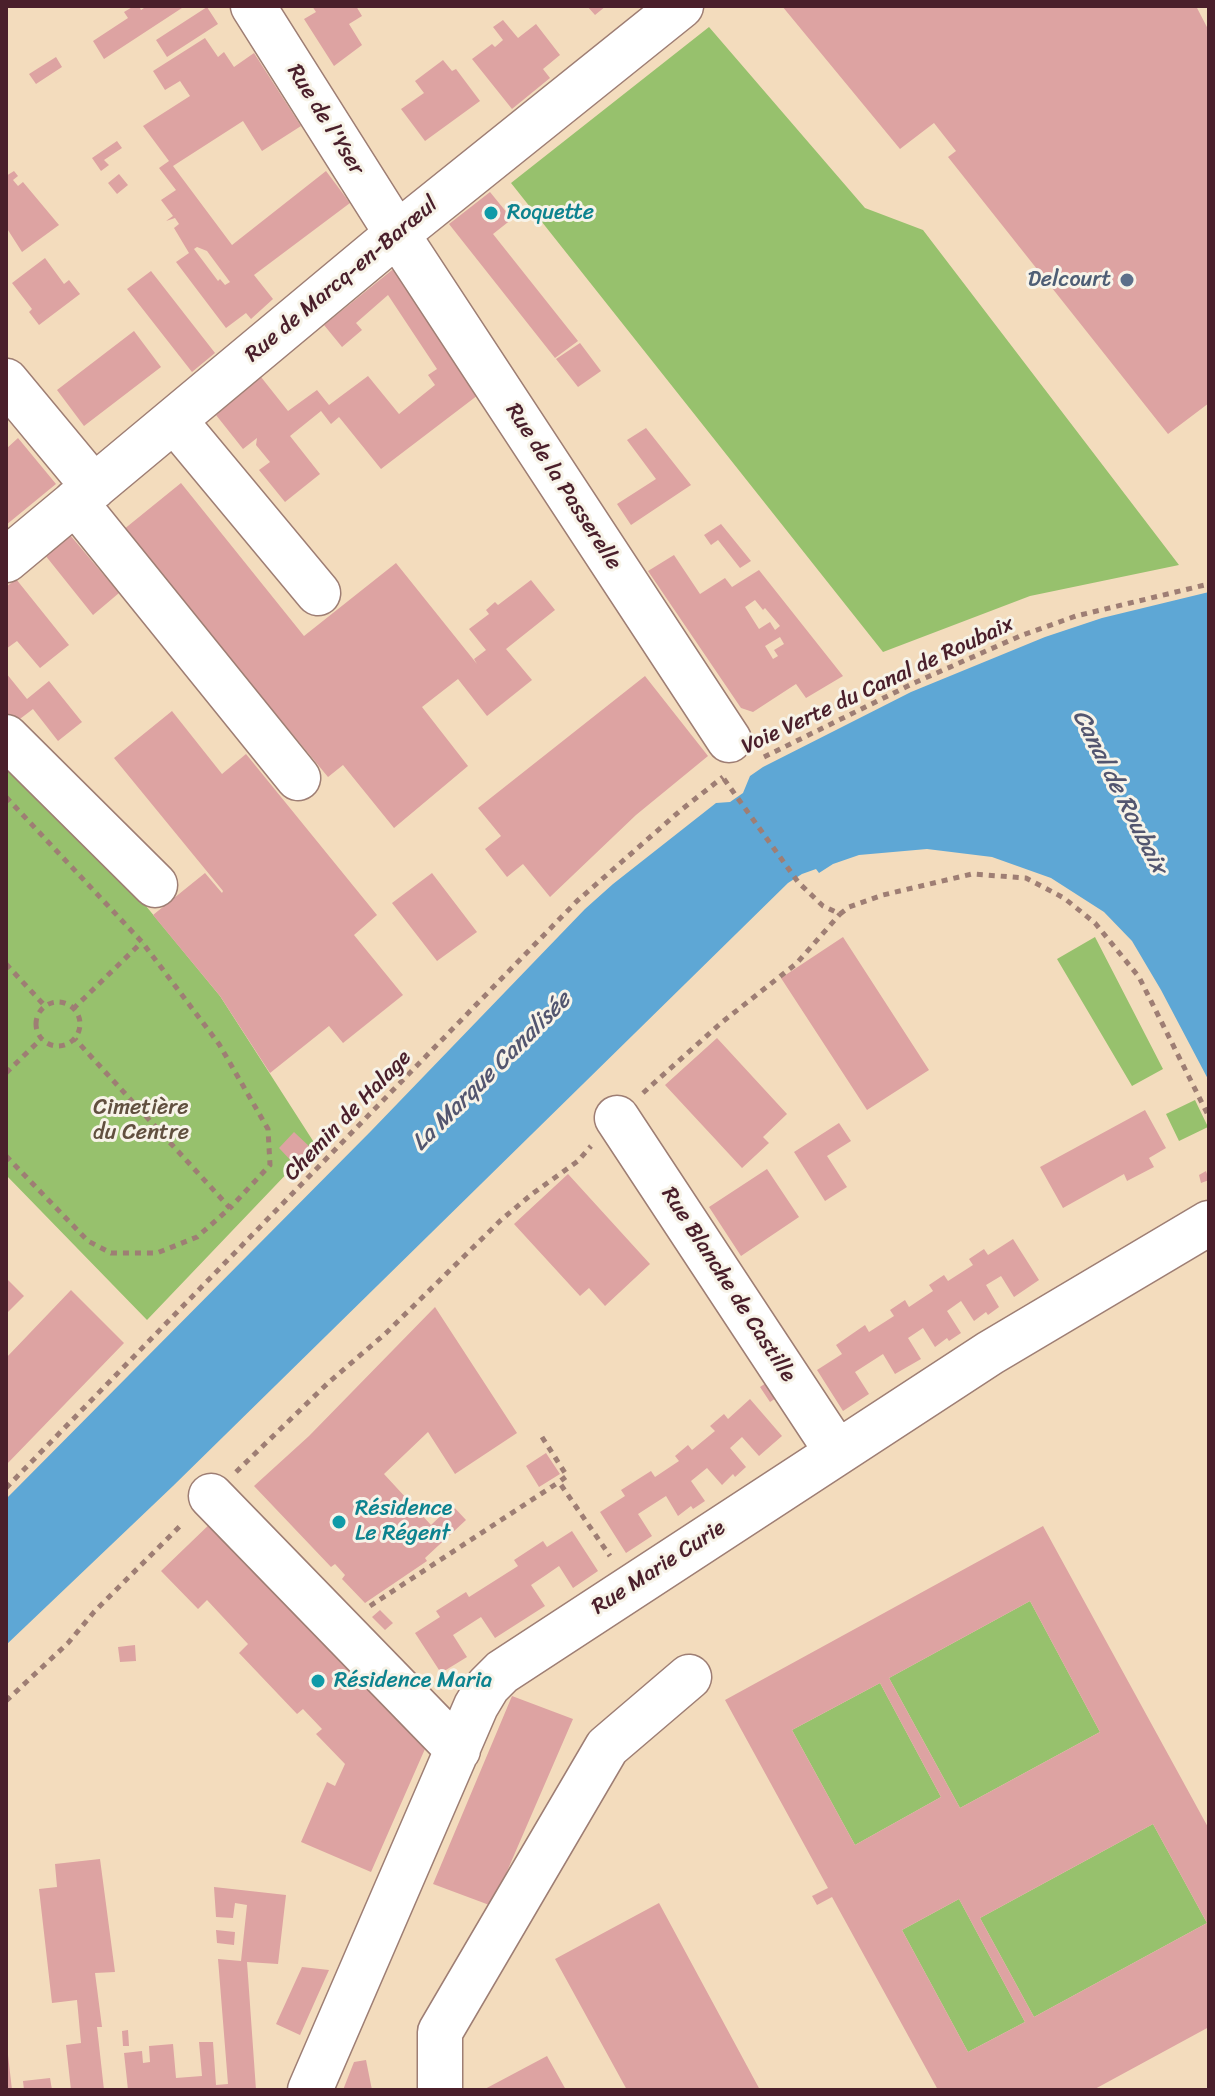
<!DOCTYPE html>
<html>
<head>
<meta charset="utf-8">
<style>
  body { margin:0 }
  #map { position:relative; width:1215px; height:2096px; overflow:hidden; background:#f3dcbd; font-family:Sriracha,sans-serif }
  canvas { display:block }
  .frame { position:absolute; inset:0; border:8px solid #4a1f2b; pointer-events:none }
</style>
</head>
<body>
<div id="map">
<canvas width="1215" height="2096"></canvas>
<div class="frame"></div>
</div>
<script>
const c = document.querySelector('canvas').getContext('2d');
c.lineJoin = 'round';
function fillPath(path, color) { c.fillStyle = color; c.fill(path, 'evenodd'); }
const shape = rows => new Path2D(rows.map(r => 'M' + r).join(''));
function stroke(path, color, width, dash) { c.strokeStyle = color; c.lineWidth = width; c.lineCap = dash ? 'butt' : 'round'; c.setLineDash(dash || []); c.stroke(path); }
function drawText(font, color, halo, rows, align = 'center') {
  c.font = font + ' Sriracha,sans-serif'; c.lineWidth = 6; c.setLineDash([]); c.textBaseline = 'middle'; c.strokeStyle = halo; c.fillStyle = color; for (const [text, x, y, turn = 0] of rows) {
    c.save(); c.translate(x, y); c.rotate((+turn || 0) * Math.PI / 180); c.textAlign = isNaN(turn) ? turn : align; if (halo) c.strokeText(text, 0, 0); c.fillText(text, 0, 0); c.restore();
  }
}
const green = shape([
  [709,27,865,208,923,230,1179,565,1030,596,883,652,511,183],
  [6,760,67,810,220,996,315,1144,147,1320,6,1175],
  [1095,937,1163,1069,1132,1086,1057,959],
  [1195,1100,1208,1127,1179,1141,1166,1114],
  [1030,1601,1100,1732,960,1808,889,1678],
  [880,1683,941,1797,855,1845,792,1730],
  [1153,1824,1207,1923,1034,2017,980,1918],
  [959,1899,1025,2022,968,2052,902,1930]
]);
const water = shape([
  [1209,592,1209,1081,1161,990,1132,941,1104,912,1051,878,992,857,927,849,859,855,833,864,819,873,816,869,802,874,788,883,173,1486,6,1645,6,1499,371,1131,585,909,613,884,716,803,730,802,743,793,750,776,763,767,911,692,1045,637,1102,618]
]);
const building = shape([
  [134,6,139,6,141,10,147,6,185,6,104,59,93,41,128,18,124,12],
  [312,6,356,6,362,16,349,24,362,45,334,66,304,19,316,12],
  [587,6,606,6,595,15],
  [782,6,1196,6,1209,31,1209,403,1168,434,948,157,956,151,934,123,900,149],
  [207,7,218,24,167,57,156,40],
  [503,20,518,38,536,24,560,55,543,69,550,78,512,109,472,59,492,44,495,47,503,40,493,27],
  [205,38,218,57,224,52,234,67,254,53,301,126,262,151,243,121,173,166,232,245,326,171,350,203,254,275,273,299,251,319,246,313,226,328,176,262,189,253,174,228,179,224,175,218,166,221,173,216,161,200,176,190,159,168,169,161,143,126,190,96,180,81,165,90,153,71],
  [197,247,207,251,230,282,225,285,220,279,218,281,194,249],
  [56,57,62,67,36,84,29,74],
  [443,60,452,71,456,69,480,101,425,141,401,109,424,93,415,81],
  [117,141,122,148,104,160,109,165,101,171,92,158],
  [14,171,18,176,13,180,18,186,23,182,59,225,22,252,6,227,6,176],
  [119,174,128,185,117,194,108,183],
  [490,192,512,219,493,234,578,341,555,358,449,224],
  [45,258,64,284,69,280,80,294,39,325,29,312,32,309,12,283],
  [397,266,482,392,381,469,339,417,331,424,321,411,290,436,320,474,285,502,259,470,270,462,256,445,257,438,243,449,216,415,261,377,288,411,317,390,329,405,368,376,399,414,435,385,428,375,437,369,388,295,356,323,362,330,342,347,324,325],
  [151,271,215,353,192,372,127,289],
  [134,331,161,367,84,426,57,390],
  [580,343,601,371,578,387,556,359],
  [646,428,691,485,631,525,617,504,656,479,627,440],
  [18,438,56,484,6,525,6,449],
  [181,483,304,636,396,563,477,664,474,659,486,650,469,629,489,614,486,610,495,602,498,605,531,580,555,610,506,649,532,680,487,716,458,679,422,707,468,766,394,828,343,765,328,777,123,530],
  [721,524,751,561,740,568,718,540,711,545,704,535],
  [70,535,119,593,93,615,45,555],
  [674,555,700,594,725,578,732,587,759,570,843,676,806,698,796,684,753,712,741,708,648,571],
  [755,600,763,610,765,608,780,626,775,630,770,622,759,629,745,607],
  [780,637,784,644,774,650,778,656,773,659,765,646],
  [16,579,69,645,40,668,17,641,6,649,6,587],
  [6,673,27,699,49,681,82,722,58,741,33,709,12,725,6,718],
  [645,676,708,756,636,815,550,897,523,864,507,877,485,849,501,836,478,808],
  [172,711,222,774,246,754,377,915,354,935,403,995,343,1043,329,1026,270,1073,220,996,153,915,205,873,222,893,223,891,114,758],
  [432,873,477,932,437,961,392,903],
  [843,937,929,1070,867,1110,781,978],
  [717,1038,787,1114,763,1137,769,1143,742,1168,665,1085],
  [1145,1110,1166,1148,1149,1158,1154,1167,1127,1181,1124,1174,1063,1208,1040,1167],
  [839,1123,851,1141,827,1156,847,1187,825,1201,794,1152],
  [294,1132,311,1148,295,1165,279,1148],
  [767,1169,799,1217,741,1256,709,1207],
  [1206,1171,1209,1180,1201,1183,1199,1175],
  [568,1174,650,1264,605,1306,589,1288,580,1296,514,1224],
  [1013,1239,1039,1280,1014,1297,1001,1276,986,1285,999,1307,988,1315,986,1312,974,1321,961,1301,947,1311,961,1333,949,1341,947,1338,935,1347,923,1328,908,1338,921,1359,895,1374,883,1354,855,1372,869,1394,843,1411,817,1370,842,1354,836,1345,865,1325,869,1332,894,1316,890,1310,905,1300,909,1307,933,1291,929,1285,944,1275,948,1281,973,1265,969,1259,984,1249,988,1255],
  [6,1278,24,1296,6,1314],
  [71,1290,124,1343,6,1465,6,1358],
  [435,1307,517,1433,455,1474,428,1432,384,1474,431,1525,452,1505,466,1520,425,1558,427,1561,365,1603,342,1579,345,1575,335,1564,331,1567,254,1486,309,1436],
  [769,1381,779,1396,770,1402,760,1387],
  [750,1399,782,1436,759,1456,742,1437,730,1448,746,1467,735,1477,733,1474,722,1485,707,1468,691,1481,705,1501,693,1509,691,1506,678,1516,666,1496,638,1514,652,1536,626,1553,600,1512,625,1496,621,1490,651,1471,655,1477,679,1461,675,1456,688,1445,692,1450,715,1431,710,1426,724,1414,728,1419],
  [546,1453,560,1474,539,1487,526,1466],
  [215,1519,306,1622,305,1624,314,1634,320,1628,428,1742,371,1872,301,1842,327,1782,335,1786,345,1764,316,1734,322,1729,303,1709,297,1714,239,1653,248,1644,207,1600,198,1609,161,1571],
  [1043,1526,1209,1829,1209,2027,1093,2090,938,2090,832,1897,817,1905,812,1896,828,1888,725,1700],
  [1030,1601,1100,1732,960,1808,889,1678],
  [880,1683,941,1797,855,1845,792,1730],
  [1153,1824,1207,1923,1034,2017,980,1918],
  [959,1899,1025,2022,968,2052,902,1930],
  [572,1531,598,1571,573,1588,559,1566,546,1575,531,1585,545,1606,495,1638,481,1617,453,1635,467,1657,441,1673,415,1633,440,1617,436,1611,466,1592,469,1597,518,1566,514,1560,543,1541,547,1547],
  [380,1610,393,1623,385,1630,372,1617],
  [135,1645,136,1661,120,1662,118,1647],
  [512,1696,573,1719,492,1906,433,1884],
  [100,1859,115,1972,95,1973,102,2027,97,2027,104,2090,71,2090,66,2045,81,2043,77,2000,52,2003,39,1889,57,1887,55,1864],
  [214,1887,286,1895,278,1964,247,1962,256,2090,128,2090,124,2053,142,2051,143,2063,150,2062,149,2046,173,2044,176,2078,202,2076,199,2042,213,2042,216,2085,228,2084,218,1959,241,1961,247,1905,235,1903,233,1918,216,1917],
  [659,1903,760,2090,627,2090,555,1959],
  [216,1930,235,1932,234,1945,217,1943],
  [302,1967,329,1970,300,2035,276,2024],
  [128,2030,129,2046,123,2046,122,2031],
  [6,2055,8,2055,12,2090,6,2090],
  [547,2056,566,2090,483,2090],
  [366,2060,372,2090,343,2090,354,2062],
  [50,2078,52,2090,24,2090,23,2081]
]);
const path = shape([
  [764,757,914,683,1020,636,1076,616,1209,584],
  [724,779,798,882,823,906,840,914,849,907,883,895,972,874,1026,878,1064,898,1095,923,1139,977,1209,1117],
  [6,797,142,942,219,1044,268,1129,270,1165,230,1208],
  [6,964,45,1006],
  '36 1024a22 22 0 1 1 44 0a22 22 0 1 1-44 0Z',
  [73,1009,142,942],
  [6,1073,41,1039],
  [643,1093,721,1023,797,963,840,914],
  [6,1156,88,1241,111,1253,157,1253,197,1237,230,1208,75,1039],
  [542,1437,567,1476,559,1482,610,1556],
  [236,1472,328,1383,386,1333,501,1220,532,1194,578,1161,591,1146],
  [6,1488,577,901,681,810,723,777],
  [370,1606,559,1482],
  [6,1701,68,1643,94,1612,183,1523]
]);
const minor = shape([
  [253,6,397,234,729,740],
  [6,381,94,487],
  [174,420,318,593],
  [75,502,298,778],
  [6,560,397,234,681,6],
  [6,737,155,885],
  [617,1118,837,1452],
  [211,1496,458,1750],
  [310,2090,476,1706,488,1686,502,1672,990,1353,1209,1223],
  [440,2090,440,2032,607,1747,689,1677]
]);
const markers = [
  [491,213,8,"#0f9aa8"],
  [1127,280,8,"#5c6f8a"],
  [339,1522,8,"#0f9aa8"],
  [318,1681,8,"#0f9aa8"]
];
const streetNames = [
  ["Rue de l'Yser",325,120,58],
  ["Rue de Marcq-en-Barœul",342,280,-40],
  ["Rue de la Passerelle",563,487,57],
  ["Voie Verte du Canal de Roubaix",878,686,-25],
  ["Chemin de Halage",348,1116,-46],
  ["Rue Blanche de Castille",728,1285,57],
  ["Rue Marie Curie",659,1568,-33]
];
const cultureNames = [
  ["Roquette",507,213],
  ["Résidence",355,1509],
  ["Le Régent",355,1534],
  ["Résidence Maria",334,1681]
];
const serviceNames = [
  ["Delcourt",1111,280]
];
const parkNames = [
  ["Cimetière",141,1108],
  ["du Centre",141,1133]
];
const waterNames = [
  ["Canal de Roubaix",1119,792,63],
  ["La Marque Canalisée",492,1072,-45]
];
fillPath(green, '#97c16d');
fillPath(water, '#5ea7d5');
fillPath(building, '#dda3a2');
stroke(minor, '#9e7e74', 47);
stroke(path, '#9e7e74', 5, [6, 6]);
stroke(minor, '#fff', 44);
for (const [x, y, r, color] of markers) { const dot = new Path2D(); dot.arc(x, y, r, 0, 2 * Math.PI); c.fillStyle = color; c.fill(dot); stroke(dot, '#f7f3e8', 3); }
drawText('22px', '#4a1f2b', '#f7f3e8', streetNames);
drawText('22px', '#0d838f', '#f7f3e8', cultureNames, 'left');
drawText('22px', '#4e5e75', '#f7f3e8', serviceNames, 'right');
drawText('22px', '#61503f', '#f7f3e8', parkNames);
drawText('italic 24px', '#52556f', '#f7f3e8', waterNames);
</script>
</body>
</html>
